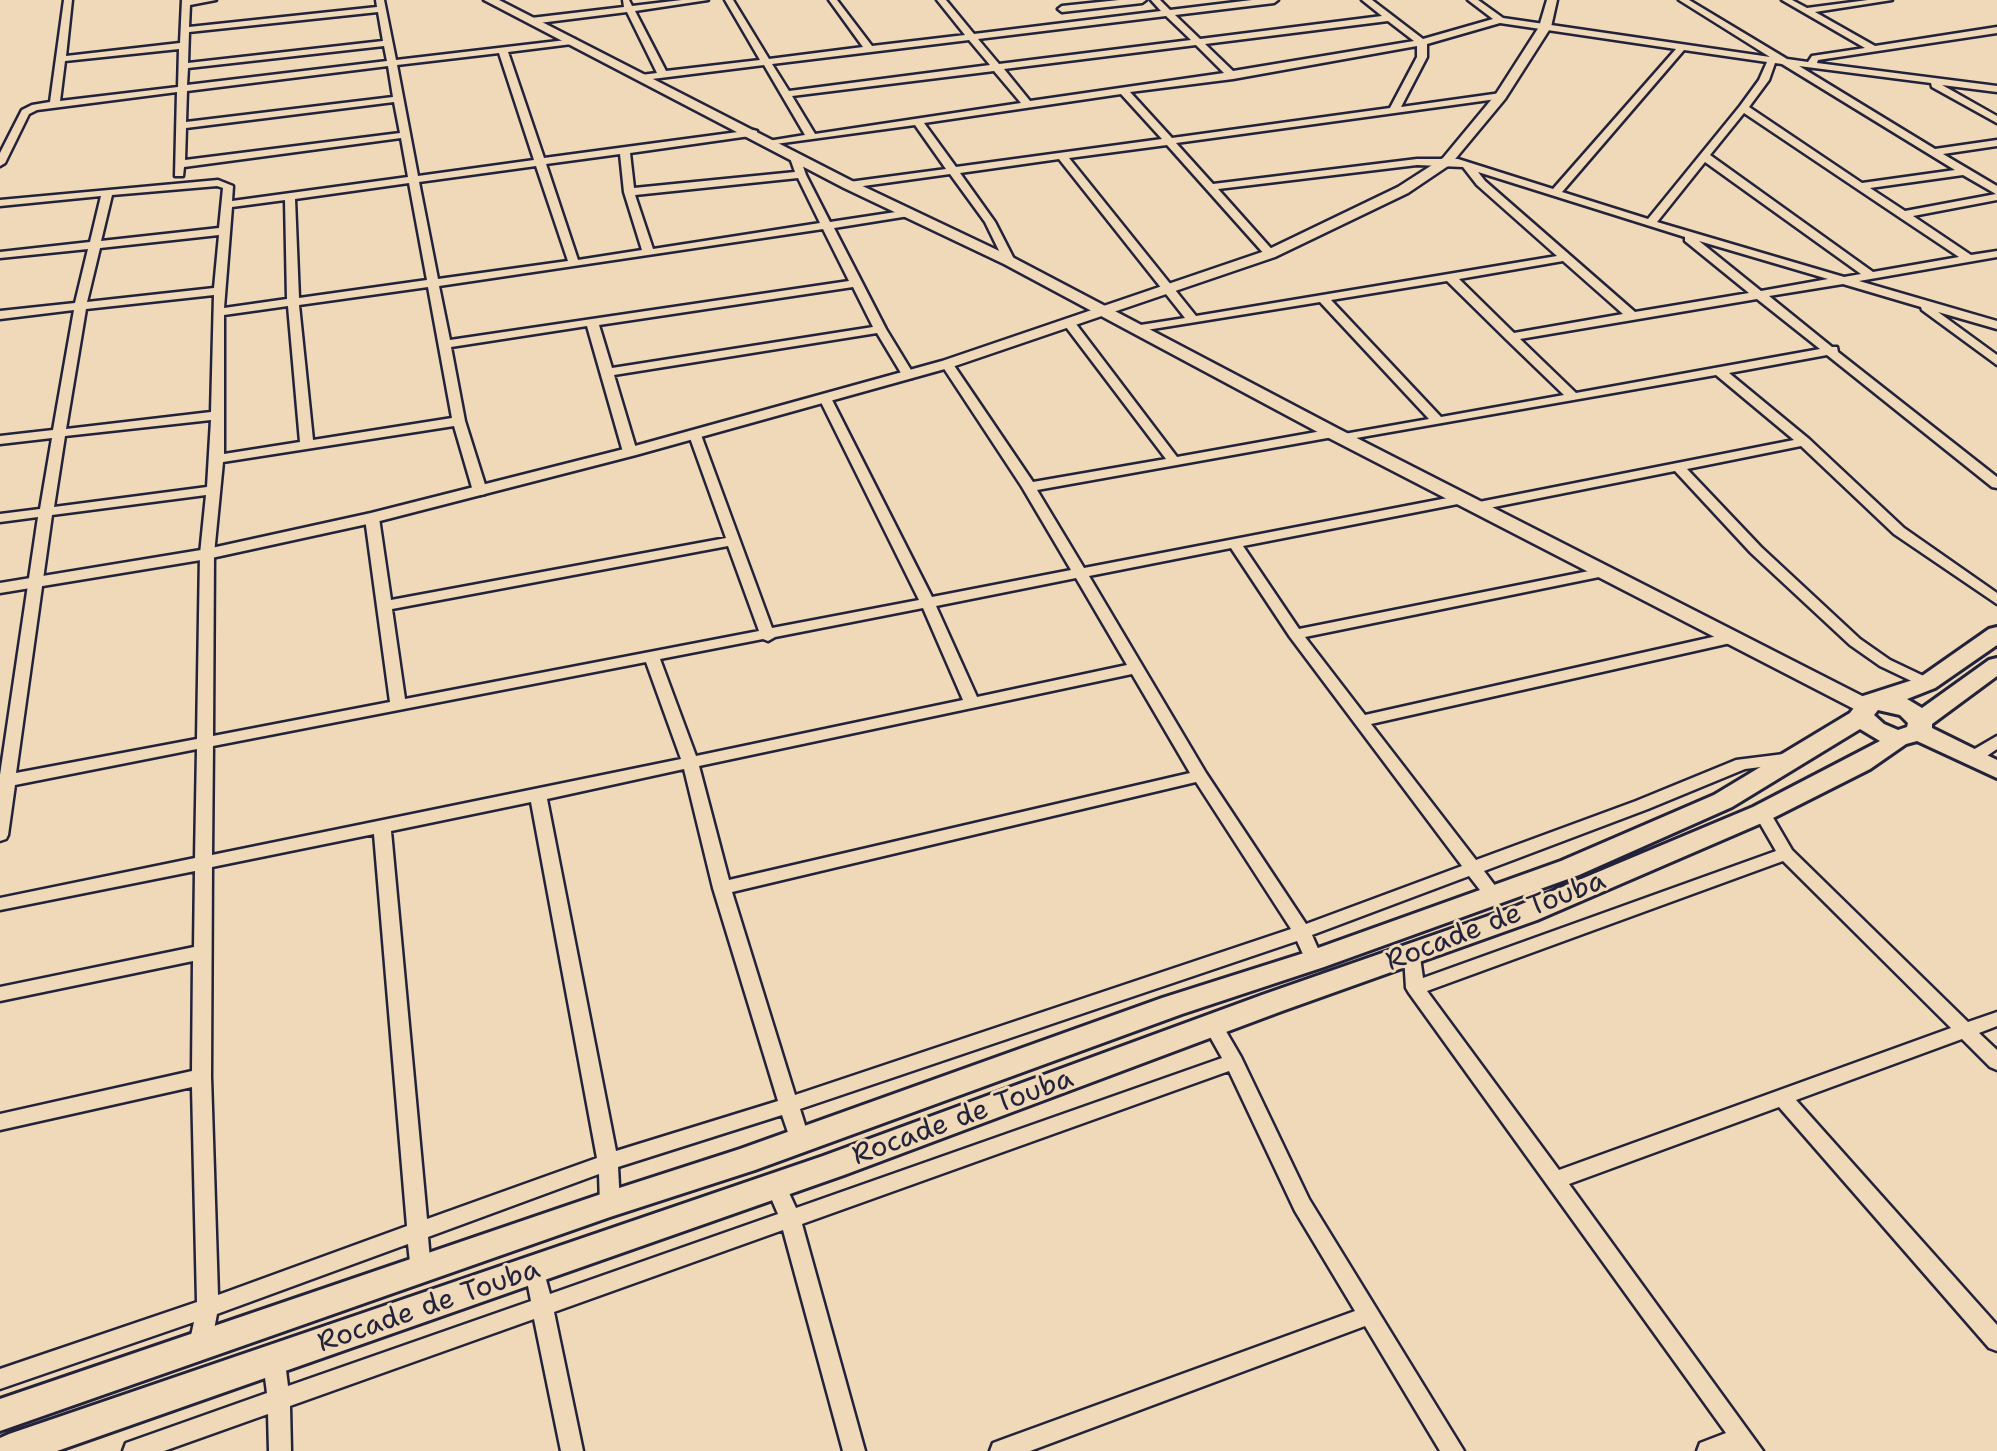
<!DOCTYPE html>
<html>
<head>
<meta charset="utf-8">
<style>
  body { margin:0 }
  canvas { display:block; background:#efd9b8 }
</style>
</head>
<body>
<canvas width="1997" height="1451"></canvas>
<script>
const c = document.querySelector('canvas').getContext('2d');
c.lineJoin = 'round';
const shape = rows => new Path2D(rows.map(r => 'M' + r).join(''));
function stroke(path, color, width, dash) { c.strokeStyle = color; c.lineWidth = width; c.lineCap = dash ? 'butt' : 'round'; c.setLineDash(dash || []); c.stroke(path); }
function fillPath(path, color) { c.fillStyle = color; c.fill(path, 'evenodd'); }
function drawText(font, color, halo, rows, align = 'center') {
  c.font = font + ' "Shantell Sans",sans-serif'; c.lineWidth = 6; c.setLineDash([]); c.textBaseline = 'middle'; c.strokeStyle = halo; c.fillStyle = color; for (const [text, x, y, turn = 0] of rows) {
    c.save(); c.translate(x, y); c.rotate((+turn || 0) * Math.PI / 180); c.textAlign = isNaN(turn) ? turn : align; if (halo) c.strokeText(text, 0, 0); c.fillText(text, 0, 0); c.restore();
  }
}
const minor = shape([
  [64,0,72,0,66,56,180,43,182,0,216,0,190,5,189,27,377,7,376,0,384,0,396,60,575,39,575,43,572,44,508,52,544,158,753,130,757,131,757,135,630,153,634,188,795,172,789,155,794,152,799,155,806,175,830,222,909,210,914,213,909,216,834,228,886,329,914,375,912,378,904,378,877,333,614,375,637,452,630,456,623,452,587,326,451,347,465,421,487,491,485,494,480,495,473,491,454,426,223,462,214,554,213,736,390,702,365,518,367,515,377,515,379,518,391,600,726,538,689,435,695,431,701,435,772,628,919,600,819,398,825,394,831,398,932,597,1071,570,1022,487,941,364,947,360,951,361,1033,482,1166,459,1063,323,1069,319,1073,320,1177,457,1333,429,1339,433,1333,437,1037,490,1084,568,1463,495,1470,499,1468,502,1243,546,1299,629,1604,568,1611,572,1604,576,1305,637,1365,715,1735,632,1740,634,1742,637,1740,640,1735,642,1371,724,1476,860,1636,801,1736,760,1792,753,1800,758,1792,763,1745,769,1648,809,1484,871,1502,895,1499,899,1487,899,1469,876,1312,935,1323,960,1320,965,1314,967,1308,965,1297,941,800,1109,810,1141,807,1147,800,1149,793,1147,782,1115,618,1167,620,1204,617,1210,610,1213,603,1210,600,1204,599,1174,428,1237,431,1271,428,1277,421,1280,414,1277,411,1271,408,1244,217,1314,211,1345,208,1352,200,1355,192,1352,189,1345,194,1322,0,1389,0,1369,197,1302,192,1087,0,1130,0,1114,192,1071,193,961,0,1001,0,987,194,947,195,871,0,910,0,898,195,858,197,749,15,785,8,835,6,839,0,841,0,775,38,517,0,522,0,514,40,509,52,438,0,444,0,436,53,430,74,310,0,319,0,311,75,303,88,249,0,258,0,252,90,242,101,196,0,206,0,200,218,180,233,186,232,201,408,177,401,138,184,167,183,176,175,176,177,92,37,110,29,114,5,163,0,166,0,153,22,110,32,105,50,102,64,0],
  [378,12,383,41,188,63,189,32,378,12],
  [384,46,387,61,187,85,188,68,384,46],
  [179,49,178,87,60,101,65,61,179,49],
  [499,53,534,160,418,176,397,65,499,53],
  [388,66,393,97,186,122,187,91,388,66],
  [394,102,400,133,185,160,186,128,394,102],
  [620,154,624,192,642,250,578,260,546,164,620,154],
  [536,166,568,261,438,279,419,182,536,166],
  [798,178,820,223,653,249,635,195,798,178],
  [409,183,427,280,299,298,295,199,409,183],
  [217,186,223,188,219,228,101,241,112,195,217,186],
  [285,200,287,299,224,308,232,207,285,200],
  [823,229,849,281,450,340,439,286,823,229],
  [219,235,214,288,87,302,100,248,219,235],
  [428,287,452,418,313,440,299,305,428,287],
  [853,287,873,327,612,368,599,325,853,287],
  [214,295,211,412,66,429,86,309,214,295],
  [288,306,300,442,224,454,224,315,288,306],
  [211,420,207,487,54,507,65,436,211,420],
  [206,495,200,554,197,739,16,773,52,515,206,495],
  [728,546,759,631,405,699,392,609,728,546],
  [1231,548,1290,637,1462,866,1306,924,1206,773,1089,576,1231,548],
  [1076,578,1127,665,977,697,936,606,1076,578],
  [923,608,963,700,696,756,660,659,763,639,768,641,775,637,923,608],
  [646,662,681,759,212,855,213,746,646,662],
  [1132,674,1190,773,729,880,699,766,1132,674],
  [684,769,713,888,778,1101,616,1151,547,799,684,769],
  [1196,782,1291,929,795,1095,732,892,1196,782],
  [531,802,597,1158,427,1219,391,831,531,802],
  [374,834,407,1226,218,1295,211,1077,212,867,374,834],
  [623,0,629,0,632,6,682,0,708,0,635,11,666,71,760,60,725,0,733,0,769,59,863,47,829,0,837,0,872,46,965,35,937,0,946,0,974,34,1161,11,1151,0,1160,0,1170,10,1252,0,1278,0,1274,3,1175,15,1200,39,1382,16,1362,0,1372,0,1423,39,1493,19,1468,0,1478,0,1503,18,1770,57,1679,0,1689,0,1787,59,1808,62,1812,56,1865,48,1782,0,1792,0,1807,8,1868,0,1892,0,1815,12,1875,46,1997,27,1997,33,1818,60,1817,63,1997,86,1997,92,1942,85,1997,116,1997,123,1932,87,1931,83,1799,66,1935,149,1997,140,1997,146,1943,154,1997,186,1997,200,1913,216,1971,255,1997,251,1997,257,1859,281,1997,321,1997,329,1938,312,1997,355,1997,365,1922,310,1921,307,1843,284,1769,296,1832,347,1837,347,1838,352,1997,477,1997,488,1992,487,1827,355,1729,373,1809,439,1904,528,1997,593,1997,604,1894,534,1801,446,1687,469,1761,547,1860,639,1890,660,1932,680,1935,683,1932,686,1922,686,1880,666,1850,645,1751,553,1675,471,1479,510,1474,509,1472,506,1474,503,1479,502,1794,440,1716,375,1339,441,1339,435,1344,434,1429,419,1320,302,1134,332,1134,326,1185,318,1059,159,960,173,995,222,1015,261,1005,263,985,222,950,174,849,188,844,185,849,182,946,169,915,125,768,145,768,141,805,135,764,65,644,80,639,77,641,75,657,73,627,12,531,24,527,21,531,18,624,7,623,0],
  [1166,16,1191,40,999,64,978,39,1166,16],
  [1388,21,1414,41,1233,71,1205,44,1388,21],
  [1500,23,1676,49,1553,189,1458,159,1417,159,1213,184,1176,143,1504,98,1506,96,1501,93,1401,107,1427,57,1427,44,1500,23],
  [969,40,990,65,789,91,772,64,969,40],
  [1196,45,1224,73,1030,101,1004,69,1196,45],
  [1417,46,1417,57,1390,108,1172,138,1130,92,1233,79,1417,46],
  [1684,50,1767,62,1759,80,1740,106,1648,219,1562,192,1684,50],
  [1775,63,1782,64,1955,170,1862,183,1749,107,1769,80,1775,63],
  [994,71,1021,103,815,134,792,96,994,71],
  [1121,94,1162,139,956,167,924,123,1121,94],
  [1744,113,1899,217,1959,257,1873,272,1710,155,1744,113],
  [1167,145,1266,256,1276,254,1218,189,1417,165,1463,167,1477,185,1557,256,1196,316,1069,158,1167,145],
  [1705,162,1861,274,1844,277,1657,222,1705,162],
  [1478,172,1685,237,1685,241,1749,293,1635,312,1485,181,1478,172],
  [1963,175,1996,194,1905,211,1870,188,1963,175],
  [1699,241,1828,279,1761,291,1699,241],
  [1563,261,1623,314,1514,333,1459,279,1563,261],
  [1447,281,1507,340,1564,395,1441,417,1331,300,1447,281],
  [1757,299,1820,349,1576,393,1520,339,1757,299],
  [1119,0,1146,0,1142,3,1062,12,1058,9,1062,6,1119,0],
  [1997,736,1997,749,1978,762,1966,762,1964,758,1966,754,1997,736],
  [1762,807,1768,809,1792,850,1968,1022,1997,1012,1997,1026,1979,1033,1997,1050,1997,1070,1990,1067,1962,1039,1796,1100,1997,1325,1997,1351,1989,1348,1779,1107,1569,1184,1763,1451,1697,1451,1700,1443,1726,1433,1409,993,1406,988,1404,955,1407,950,1413,948,1419,950,1423,978,1776,851,1754,813,1762,807],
  [1783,861,1951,1028,1559,1170,1427,991,1783,861],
  [1213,1019,1220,1021,1241,1057,1309,1199,1464,1451,1440,1451,1365,1326,1030,1451,990,1451,993,1443,1001,1440,1355,1311,1295,1211,1229,1071,802,1224,865,1451,843,1451,783,1230,554,1312,583,1451,561,1451,534,1319,290,1406,291,1451,269,1451,268,1414,164,1451,123,1451,126,1443,267,1393,263,1362,266,1355,274,1352,282,1355,285,1362,288,1386,531,1301,525,1271,528,1265,535,1262,542,1265,550,1294,778,1214,766,1186,769,1180,776,1178,783,1180,796,1208,1222,1058,1204,1026,1206,1021,1213,1019]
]);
const tertiary = shape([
  [1547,0,1557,0,1551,27,1505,99,1451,164,1408,193,1275,257,952,367,636,455,372,523,207,559,0,593,0,583,207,549,371,513,624,449,942,361,1265,251,1398,187,1443,158,1496,94,1539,27,1547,0]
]);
const secondary = shape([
  [484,0,499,0,854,182,1014,258,1339,429,1872,701,1875,706,1872,711,1858,711,1327,437,1004,264,844,188,484,0]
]);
const primary = shape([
  [1997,627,1997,645,1935,688,1907,699,1922,708,1989,660,1997,658,1997,676,1932,724,1932,728,1997,760,1997,778,1917,741,1906,744,1870,769,1771,819,1537,920,1282,1011,844,1175,57,1451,0,1451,0,1438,9,1434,823,1156,1262,995,1517,906,1753,807,1880,741,1860,729,1732,807,1579,875,1324,967,1182,1014,755,1170,610,1217,0,1431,0,1399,610,1191,740,1149,1162,998,1304,953,1561,861,1714,795,1850,713,1863,696,1919,678,1989,629,1997,627],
  [1878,710,1900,715,1908,723,1907,727,1898,730,1884,724,1874,715,1878,710]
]);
const nearStreetnames = [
  ["Rocade de Touba",1496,922,-21],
  ["Rocade de Touba",963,1118,-20],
  ["Rocade de Touba",429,1307,-19]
];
stroke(minor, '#22223b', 5);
stroke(tertiary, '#22223b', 5);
stroke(secondary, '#22223b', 5);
stroke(primary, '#22223b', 6);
fillPath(minor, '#efd9b8');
fillPath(tertiary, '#efd9b8');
fillPath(secondary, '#efd9b8');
fillPath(primary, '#efd9b8');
drawText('28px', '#22223b', '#efd9b8', nearStreetnames);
</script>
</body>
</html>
